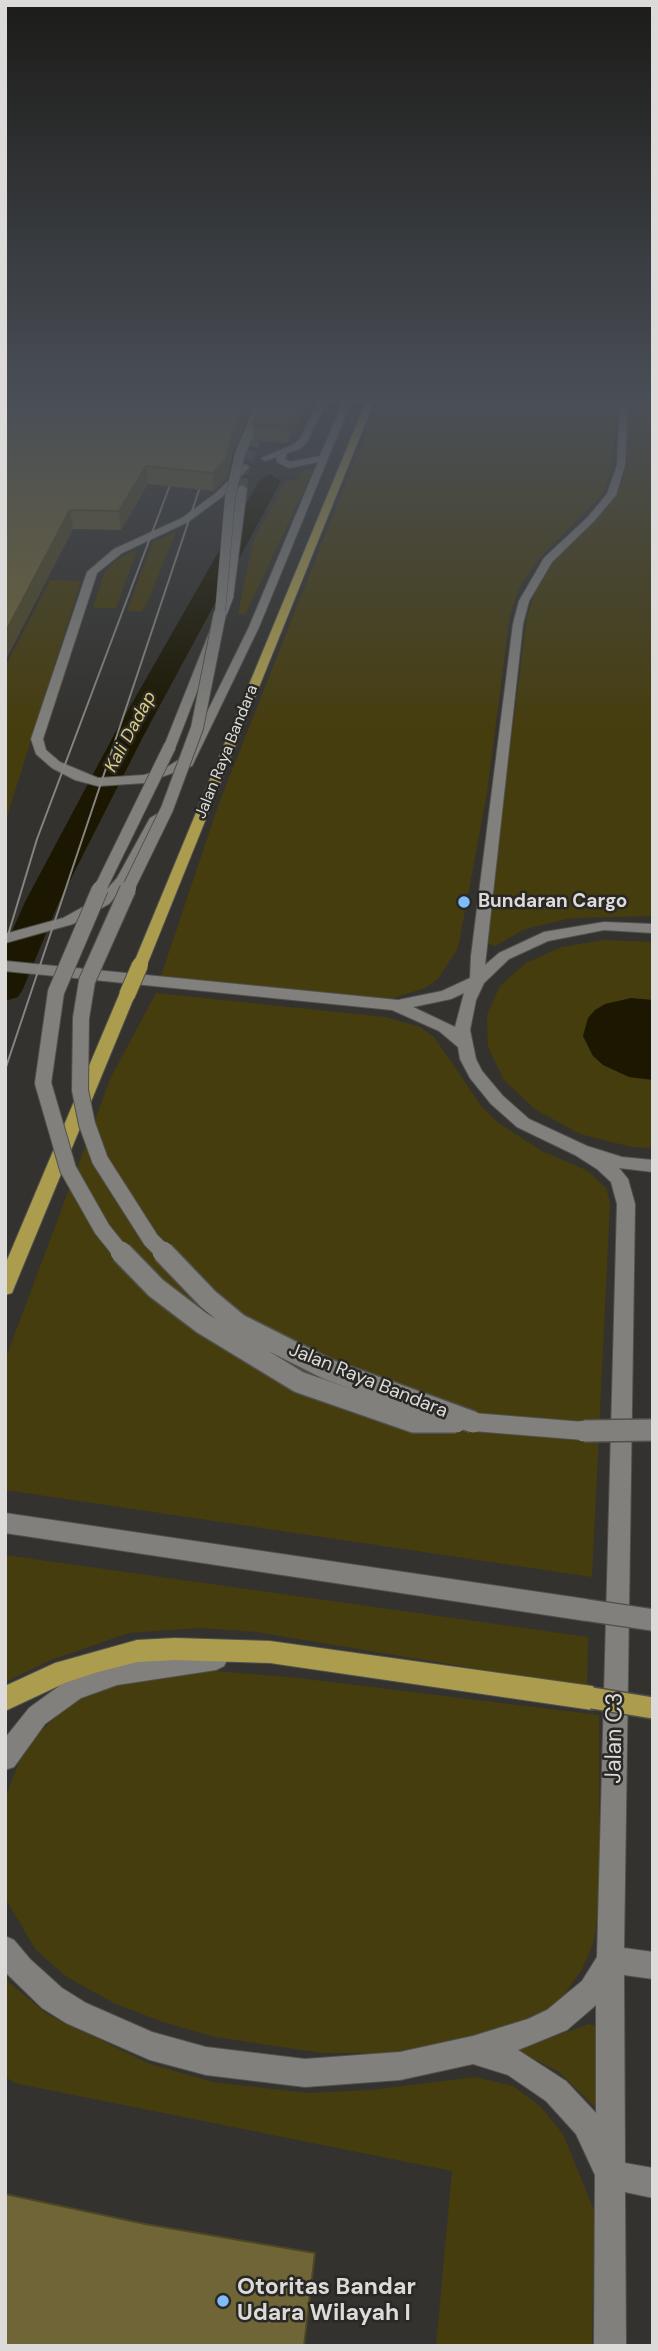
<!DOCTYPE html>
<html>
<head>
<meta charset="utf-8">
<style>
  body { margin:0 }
  #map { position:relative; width:658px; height:2351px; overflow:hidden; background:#33322e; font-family:"DM Sans",sans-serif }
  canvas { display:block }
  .frame { position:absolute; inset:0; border:7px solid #dcdbd9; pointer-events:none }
</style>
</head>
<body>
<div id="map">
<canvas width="658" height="2351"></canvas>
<div class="frame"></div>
</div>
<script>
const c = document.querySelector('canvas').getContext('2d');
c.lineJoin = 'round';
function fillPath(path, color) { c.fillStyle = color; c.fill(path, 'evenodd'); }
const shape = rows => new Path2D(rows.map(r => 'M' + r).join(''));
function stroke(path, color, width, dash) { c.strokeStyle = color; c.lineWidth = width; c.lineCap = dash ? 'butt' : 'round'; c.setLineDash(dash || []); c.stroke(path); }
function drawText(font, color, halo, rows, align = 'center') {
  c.font = font + ' "DM Sans",sans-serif'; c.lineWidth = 5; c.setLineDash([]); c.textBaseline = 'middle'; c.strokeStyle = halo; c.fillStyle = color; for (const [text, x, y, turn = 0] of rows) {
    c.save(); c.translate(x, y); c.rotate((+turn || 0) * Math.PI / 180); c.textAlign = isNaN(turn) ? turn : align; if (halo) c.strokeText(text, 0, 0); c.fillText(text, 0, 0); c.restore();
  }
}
const green = shape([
  [378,402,618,402,612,470,603,494,540,558,521,585,510,614,487,793,458,948,438,979,425,988,380,1002,161,976,219,803],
  [629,402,653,402,653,916,571,918,525,929,495,946,485,942,527,617,536,590,550,567,566,546,614,499,622,483,626,464],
  [314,469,245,615,238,614,253,541,286,480,296,480,303,470],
  [176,532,146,606,140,612,127,611,153,542],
  [138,548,116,608,93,608,104,574,114,562],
  [50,580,81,581,5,823,5,667],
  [604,940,653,942,653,1148,632,1147,580,1134,536,1110,504,1080,488,1047,487,1015,500,986,526,963,562,947],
  [156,993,385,1017,420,1027,434,1037,482,1107,500,1124,542,1151,588,1171,606,1188,610,1203,592,1577,5,1490,5,1360,111,1077],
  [5,1555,588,1637,587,1687,256,1632,200,1628,129,1633,51,1660,5,1682],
  [203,1670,298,1678,599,1715,599,1904,594,1942,582,1969,564,1995,542,2013,511,2027,455,2045,387,2053,322,2053,215,2037,160,2021,114,2003,67,1977,36,1950,5,1898,5,1798,22,1755,43,1729,70,1705,97,1689,128,1678],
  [5,1979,47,2014,150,2064,213,2082,307,2093,371,2090,475,2077,513,2086,540,2106,563,2134,594,2210,592,2346,436,2346,452,2171,14,2083,5,2076],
  [589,2024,598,2027,600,2103,595,2107,559,2072,517,2050]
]);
const water = shape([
  [631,998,653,1000,653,1080,629,1077,603,1065,593,1056,583,1036,588,1018,595,1010,605,1004]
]);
const river = shape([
  [270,474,281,481,145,733,59,902,23,989,18,997,5,1001,5,947,25,902,115,733,259,481,270,474]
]);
const secondaryTunnel = shape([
  [242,488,245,467,271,402]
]);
const street = shape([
  [5,1513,586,1599,594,1602,597,1610,594,1618,586,1621,5,1533,5,1513]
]);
const secondary = shape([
  [318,402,326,402,307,442,299,449,287,453,285,459,290,462,320,456,343,402,351,402,259,627,192,766,145,783,98,786,75,780,52,768,36,754,31,739,87,572,114,549,182,518,216,493,245,464,249,467,222,497,188,522,122,553,97,573,43,739,46,750,60,762,98,778,144,775,164,769,186,755,249,627,318,462,289,468,277,462,277,457,265,461,261,458,293,445,300,439,318,402],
  [620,402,628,402,625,465,616,495,594,521,552,562,529,601,523,624,485,965,499,953,544,932,604,922,653,924,653,933,604,930,548,941,509,959,484,983,476,1000,470,1030,476,1059,482,1071,503,1096,529,1119,587,1146,622,1157,653,1160,653,1172,619,1168,628,1179,635,1204,624,1948,653,1952,653,1979,624,1975,625,2163,653,2168,653,2198,625,2192,626,2346,594,2346,595,2175,576,2134,546,2101,508,2075,473,2064,400,2080,305,2087,206,2075,150,2060,66,2023,42,2008,5,1972,5,1936,14,1940,30,1959,62,1988,86,2003,152,2032,206,2047,305,2059,400,2052,473,2036,528,2019,547,2010,582,1981,597,1957,617,1204,611,1182,597,1169,575,1155,517,1127,491,1104,470,1078,460,1059,458,1047,439,1031,392,1010,5,971,5,961,398,1000,442,991,470,978,471,956,513,624,519,601,544,558,588,517,607,494,617,465,620,402],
  [464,993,455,1027,413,1007,451,999,464,993],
  [596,2005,596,2113,566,2081,518,2050,567,2030,596,2005],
  [242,485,247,488,233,598,176,746,166,749,164,746,223,598,237,488,242,485],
  [157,814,164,818,130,880,109,904,73,924,5,943,5,934,63,918,99,898,117,878,150,818,157,814],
  [473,1413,584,1422,591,1425,594,1431,591,1437,584,1440,473,1431,466,1428,463,1422,466,1416,473,1413],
  [216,1646,224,1650,228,1658,224,1666,216,1670,117,1685,81,1698,45,1724,14,1767,5,1770,5,1738,29,1708,66,1681,117,1661,216,1646]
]);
const primary = shape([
  [366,402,374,402,147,965,145,968,135,968,133,965,366,402],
  [127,990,135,995,14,1288,12,1293,5,1295,5,1265,119,995,127,990],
  [175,1638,270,1641,592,1686,600,1690,604,1698,600,1706,592,1710,270,1663,175,1660,137,1662,98,1672,67,1682,5,1711,5,1686,55,1663,137,1640,175,1638]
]);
const tram = shape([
  [5,945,37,839,170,485],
  [5,1070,200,487]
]);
const streetBridge = shape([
  [586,1610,653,1620]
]);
const secondaryBridgeFar3 = shape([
  [220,614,230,498,240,454,262,402]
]);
const secondaryBridgeFar2 = shape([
  [99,891,170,746],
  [127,891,167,809,197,728,220,613]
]);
const secondaryBridgeFar1 = shape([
  [100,889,56,992,43,1083,68,1169,102,1229,122,1254],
  [128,889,87,981,81,1018,80,1090,87,1124,100,1160,151,1240,165,1254]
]);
const secondaryBridge = shape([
  [121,1252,156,1288,202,1323,299,1382,414,1422,456,1422],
  [163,1252,208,1299,238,1324,327,1369,473,1422],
  [584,1431,653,1430]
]);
const primaryBridgeFar1 = shape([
  [127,995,140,965]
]);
const primaryBridge = shape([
  [592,1698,653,1708]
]);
const wall = shape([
  [5,402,254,402,233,451,227,478,214,491,148,484,121,530,73,529,5,661],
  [262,402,308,402,287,443,253,441,253,424]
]);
const shadedWall = shape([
  [246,402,254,402,233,451,227,478,214,491,213,473,232,433],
  [299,402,308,402,287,443,286,426],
  [146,466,148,484,121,530,119,511],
  [70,510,73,529,5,661,5,633]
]);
const building = shape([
  [5,402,246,402,232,433,226,460,213,473,146,466,119,511,70,510,5,633,5,402],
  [262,402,299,402,286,426,253,424,262,402],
  [5,2194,145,2224,315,2253,304,2346,5,2346,5,2194]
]);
const markers = [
  [464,902,7,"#7ebdf9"],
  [223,2301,7,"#7ebdf9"]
];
const farStreetnames = [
  ["Jalan Raya Bandara",227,752,-68]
];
const farWaternames = [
  ["Kali Dadap",131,732,-62]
];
const poiNames = [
  ["Bundaran Cargo",478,902]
];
const streetNames = [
  ["Jalan Raya Bandara",368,1381,22]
];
const nearStreetnames = [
  ["Jalan C3",615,1738,-89]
];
const nearPoinames = [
  ["Otoritas Bandar",237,2288],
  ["Udara Wilayah I",237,2314]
];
fillPath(green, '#463d0e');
fillPath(water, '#1b1701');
fillPath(river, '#1b1701');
stroke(secondaryTunnel, '#4c4b48', 10, [10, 4.5]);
stroke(street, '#50504d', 2);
stroke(secondary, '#50504d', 2);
stroke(primary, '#50504d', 2);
fillPath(street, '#81807c');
fillPath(secondary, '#81807c');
fillPath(primary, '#ac9d4e');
stroke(tram, '#858481', 2);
stroke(streetBridge, '#50504d', 24, []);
stroke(secondaryBridgeFar3, '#50504d', 11, []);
stroke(secondaryBridgeFar2, '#50504d', 14, []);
stroke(secondaryBridgeFar1, '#50504d', 18, []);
stroke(secondaryBridge, '#50504d', 24, []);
stroke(primaryBridgeFar1, '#50504d', 18, []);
stroke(primaryBridge, '#50504d', 24, []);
stroke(streetBridge, '#81807c', 21);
stroke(secondaryBridgeFar3, '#81807c', 10);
stroke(secondaryBridgeFar2, '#81807c', 12);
stroke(secondaryBridgeFar1, '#81807c', 16);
stroke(secondaryBridge, '#81807c', 21);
stroke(primaryBridgeFar1, '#ac9d4e', 16);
stroke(primaryBridge, '#ac9d4e', 21);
fillPath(wall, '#5f572f');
fillPath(shadedWall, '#4e4726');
fillPath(building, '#6f6537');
stroke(building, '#4e4726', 2);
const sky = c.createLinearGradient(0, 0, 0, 731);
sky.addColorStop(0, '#1c1c19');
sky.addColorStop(0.55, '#4a4f57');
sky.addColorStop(1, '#4a4f5700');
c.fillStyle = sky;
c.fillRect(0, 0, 658, 731);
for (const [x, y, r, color] of markers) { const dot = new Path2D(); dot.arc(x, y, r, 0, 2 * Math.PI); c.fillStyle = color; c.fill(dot); stroke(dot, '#292825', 2.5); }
drawText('16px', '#dcdbd9', '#292825', farStreetnames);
drawText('italic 18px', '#dbcc81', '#292825', farWaternames);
drawText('bold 19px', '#dcdbd9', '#292825', poiNames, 'left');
drawText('19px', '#dcdbd9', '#292825', streetNames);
drawText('23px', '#dcdbd9', '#292825', nearStreetnames);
drawText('bold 23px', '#dcdbd9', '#292825', nearPoinames, 'left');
</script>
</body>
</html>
